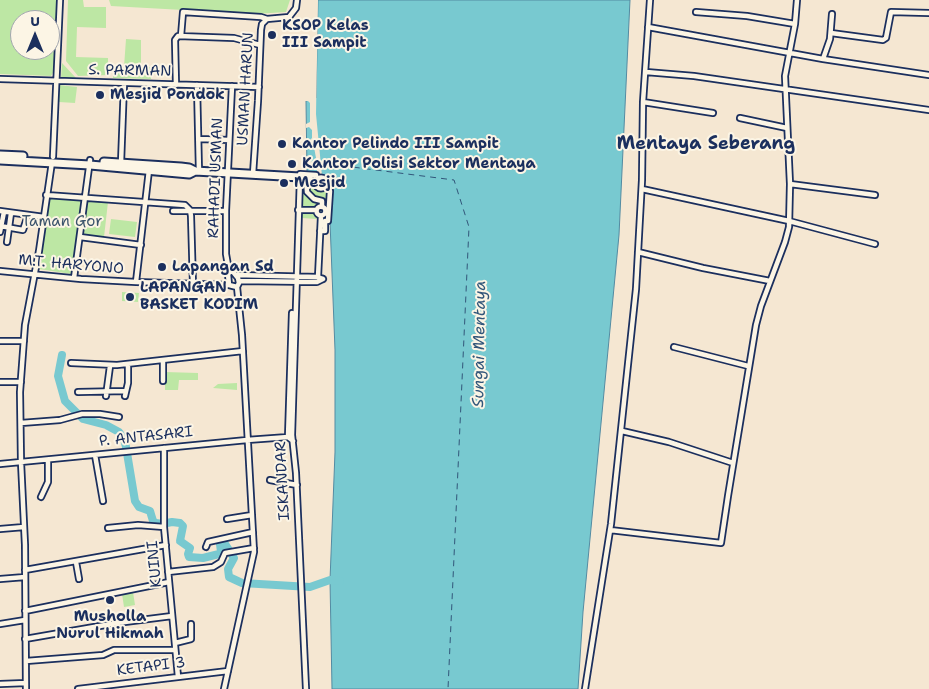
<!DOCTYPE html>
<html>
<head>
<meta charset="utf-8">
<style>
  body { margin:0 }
  #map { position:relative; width:929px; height:689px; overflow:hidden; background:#f5e7d2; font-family:"Shantell Sans",sans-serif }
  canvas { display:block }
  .north { position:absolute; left:10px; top:10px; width:50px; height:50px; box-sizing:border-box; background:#fcf5e5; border:1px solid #a2a6af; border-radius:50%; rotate:0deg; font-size:14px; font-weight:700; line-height:20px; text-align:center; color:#1b2f5e }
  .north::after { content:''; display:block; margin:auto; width:18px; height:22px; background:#1b2f5e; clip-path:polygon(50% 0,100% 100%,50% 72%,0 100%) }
</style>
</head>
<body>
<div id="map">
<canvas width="929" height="689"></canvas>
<div class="north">U</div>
</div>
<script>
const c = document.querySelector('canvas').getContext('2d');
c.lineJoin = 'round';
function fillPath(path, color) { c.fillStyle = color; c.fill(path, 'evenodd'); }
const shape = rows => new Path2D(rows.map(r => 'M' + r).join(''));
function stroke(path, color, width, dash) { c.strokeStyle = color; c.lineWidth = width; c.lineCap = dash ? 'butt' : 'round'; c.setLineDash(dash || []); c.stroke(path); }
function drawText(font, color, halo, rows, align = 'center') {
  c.font = font + ' "Shantell Sans",sans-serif'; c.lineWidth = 4; c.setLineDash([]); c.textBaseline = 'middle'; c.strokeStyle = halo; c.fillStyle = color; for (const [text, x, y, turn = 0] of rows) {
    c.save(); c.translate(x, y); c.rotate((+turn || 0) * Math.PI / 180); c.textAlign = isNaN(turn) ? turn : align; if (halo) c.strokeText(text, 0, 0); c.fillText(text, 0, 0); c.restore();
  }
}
const green = shape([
  [0,0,58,0,54,71,51,76,0,74],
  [20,20,50,20,50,50,20,50],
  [68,0,83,0,84,7,106,7,106,28,77,27,76,57,108,58,108,75,78,76,66,61],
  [109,0,290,0,286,12,255,14,111,6],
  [126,39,141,40,141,67,151,67,151,79,113,78,113,67,124,67],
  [62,63,76,78,61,78],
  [59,85,77,87,75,103,59,102],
  [303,176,322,176,327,179,328,189,331,189,330,222,318,222,317,219,302,218],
  [48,196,83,201,71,274,39,269],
  [88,200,108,202,104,237,83,234],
  [111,219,137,222,135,237,109,234],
  [122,292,139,293,138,302,122,301],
  [165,372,198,373,198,380,179,380,178,390,165,390],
  [237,383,237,390,213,388,218,384],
  [133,592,135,605,124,607,122,594]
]);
const water = shape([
  [318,0,630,0,619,235,583,612,578,689,332,689,330,580,335,452,335,350,330,222,330,189,328,189,328,182,325,177,307,173,306,101,316,98,318,0]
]);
const pier = shape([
  [316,0,318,0,316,114,322,176,317,176,317,167,314,165,306,165,306,162,314,161,316,158,314,147,311,144,305,144,305,140,310,140,312,138,312,130,309,127,306,128,306,124,310,122,310,103,308,101,304,101,305,99,314,96]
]);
const river = shape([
  [62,355,58,376,65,401,83,419,106,425,119,432,124,439,126,447,135,501,139,507,150,511,153,521,156,523,162,524,172,522,180,523,183,526,180,541,190,548,188,554,189,557,203,558,219,554,221,552,220,544,225,544,234,558,228,569,229,577,242,583,310,587,330,580,340,581]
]);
const ferry = shape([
  [321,163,454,180,469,227,448,689]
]);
const minor = shape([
  [696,12,747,16,795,24],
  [648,27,823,59,929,75],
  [831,33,883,40,886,38,891,12,929,13],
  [181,36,183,12,261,17,267,19],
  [823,59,830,39,832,14],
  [646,72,694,76,929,110],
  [0,79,259,87],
  [176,85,175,40,178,36,234,38,260,45],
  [197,85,199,172],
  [643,102,713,113],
  [740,118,787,128],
  [199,139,229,140],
  [53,157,60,0],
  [121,163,124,84],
  [253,174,258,101,261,30,262,24,267,19,289,17,296,8,297,0],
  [300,174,316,175],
  [300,177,292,435,296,473,306,689],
  '315.5 183a5.5 5.5 0 1 1 11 0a5.5 5.5 0 1 1-11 0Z',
  [311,179,306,179,307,192,314,199,322,201,322,207],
  [790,184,875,195],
  [642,189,789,221,875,244],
  [46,195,185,205,190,210,191,216,193,285],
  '316.5 211a4.5 4.5 0 1 1 9 0a4.5 4.5 0 1 1-9 0Z',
  [298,210,316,210],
  [0,211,44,217],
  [173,211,226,211],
  [0,226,23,230,28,215],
  [320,231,325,231,325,221,328,221,330,191],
  [0,232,4,212],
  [80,237,141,245],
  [7,242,11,213],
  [638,252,703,268,770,281],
  [0,271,81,279,136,282,229,285,237,287,239,283,238,278,234,273,231,271,228,274,229,285],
  [229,271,226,254,226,211,232,86],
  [236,275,318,277,323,279],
  [318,277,321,216],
  [74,278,90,160],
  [239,281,317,282,323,279],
  [136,282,149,170],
  [0,341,24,341],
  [674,347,748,366],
  [71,363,117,365,243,351],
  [163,381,163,360],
  [0,382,21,382],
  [78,392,126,391],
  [106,396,110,366],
  [125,396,128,383,128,364],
  [21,423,60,420,82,414,100,414,119,417],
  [622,431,669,442,733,463],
  [288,437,292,313],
  [164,448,164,527,178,677],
  [95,455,103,501],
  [0,464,247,440,288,437,293,441],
  [270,480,297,485],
  [41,497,48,482,48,460],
  [227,519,252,515],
  [108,528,138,525,164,527],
  [0,529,24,527],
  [610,530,721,543,728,496,756,325,761,306,785,242,789,227,790,184,785,76,795,24,797,0],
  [206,547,208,542,253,532],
  [76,562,79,579],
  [25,570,166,545],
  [168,572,213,567,221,562,225,553,254,548],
  [0,579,25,577],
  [25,611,169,582],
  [0,624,25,620],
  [25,639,117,623,172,616],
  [175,643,191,639,191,624],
  [26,661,103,655,114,650,175,650],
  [0,684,26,683],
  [26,689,25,545,21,462,20,392,25,325,39,251,52,162],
  [78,689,228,671],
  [224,689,254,552,242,335,237,287],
  [585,689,611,524,636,289,642,180,643,102,650,0]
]);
const highway = shape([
  [0,155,23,156],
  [0,160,90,165,189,174,195,171,300,177],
  [104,162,181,167,189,168,195,171]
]);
const markers = [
  [272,35,5,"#1b2f5e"],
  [100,95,5,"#1b2f5e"],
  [282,144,5,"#1b2f5e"],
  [292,164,5,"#1b2f5e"],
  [284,183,5,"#1b2f5e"],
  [162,267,5,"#1b2f5e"],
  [130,297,5,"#1b2f5e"],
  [110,600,5,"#1b2f5e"]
];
const poiNames = [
  ["KSOP Kelas",282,26],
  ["III Sampit",282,43],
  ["Mesjid Pondok",110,95],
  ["Kantor Pelindo III Sampit",292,144],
  ["Kantor Polisi Sektor Mentaya",302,164],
  ["Mesjid",294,183],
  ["Lapangan Sd",172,267],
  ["LAPANGAN",140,288],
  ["BASKET KODIM",140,305],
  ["Musholla",110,617,"center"],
  ["Nurul Hikmah",110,634,"center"]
];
const streetNames = [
  ["S. PARMAN",130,71,1],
  ["USMAN HARUN",246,89,-87],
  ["RAHADI USMAN",216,178,-88],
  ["M.T. HARYONO",71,265,5],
  ["P. ANTASARI",146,437,-6],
  ["ISKANDAR",283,481,-93],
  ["KUINI",155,564,-95],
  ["KETAPI 3",151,667,-7]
];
const parkNames = [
  ["Taman Gor",62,222]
];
const waterNames = [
  ["Sungai Mentaya",480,344,-89]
];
const quarterNames = [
  ["Mentaya Seberang",706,144]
];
fillPath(green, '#bde7a4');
fillPath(water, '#78c9d0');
stroke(water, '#538ba2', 1);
fillPath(pier, '#f5e7d2');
stroke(river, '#78c9d0', 8);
stroke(ferry, '#32567a', 1, [6, 5]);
stroke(minor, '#1b2f5e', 8);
stroke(highway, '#1b2f5e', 11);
stroke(minor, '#fcf5e5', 4.5);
stroke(highway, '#fcf5e5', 7);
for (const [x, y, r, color] of markers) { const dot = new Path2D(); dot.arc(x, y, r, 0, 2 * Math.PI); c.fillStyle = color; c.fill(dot); stroke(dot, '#fcf5e5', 2); }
drawText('bold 15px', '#1b2f5e', '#fcf5e5', poiNames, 'left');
drawText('15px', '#1b2f5e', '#fcf5e5', streetNames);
drawText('15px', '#3b546c', '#fcf5e5', parkNames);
drawText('italic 16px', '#32567a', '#fcf5e5', waterNames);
drawText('bold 18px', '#1b2f5e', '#fcf5e5', quarterNames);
</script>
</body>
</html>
